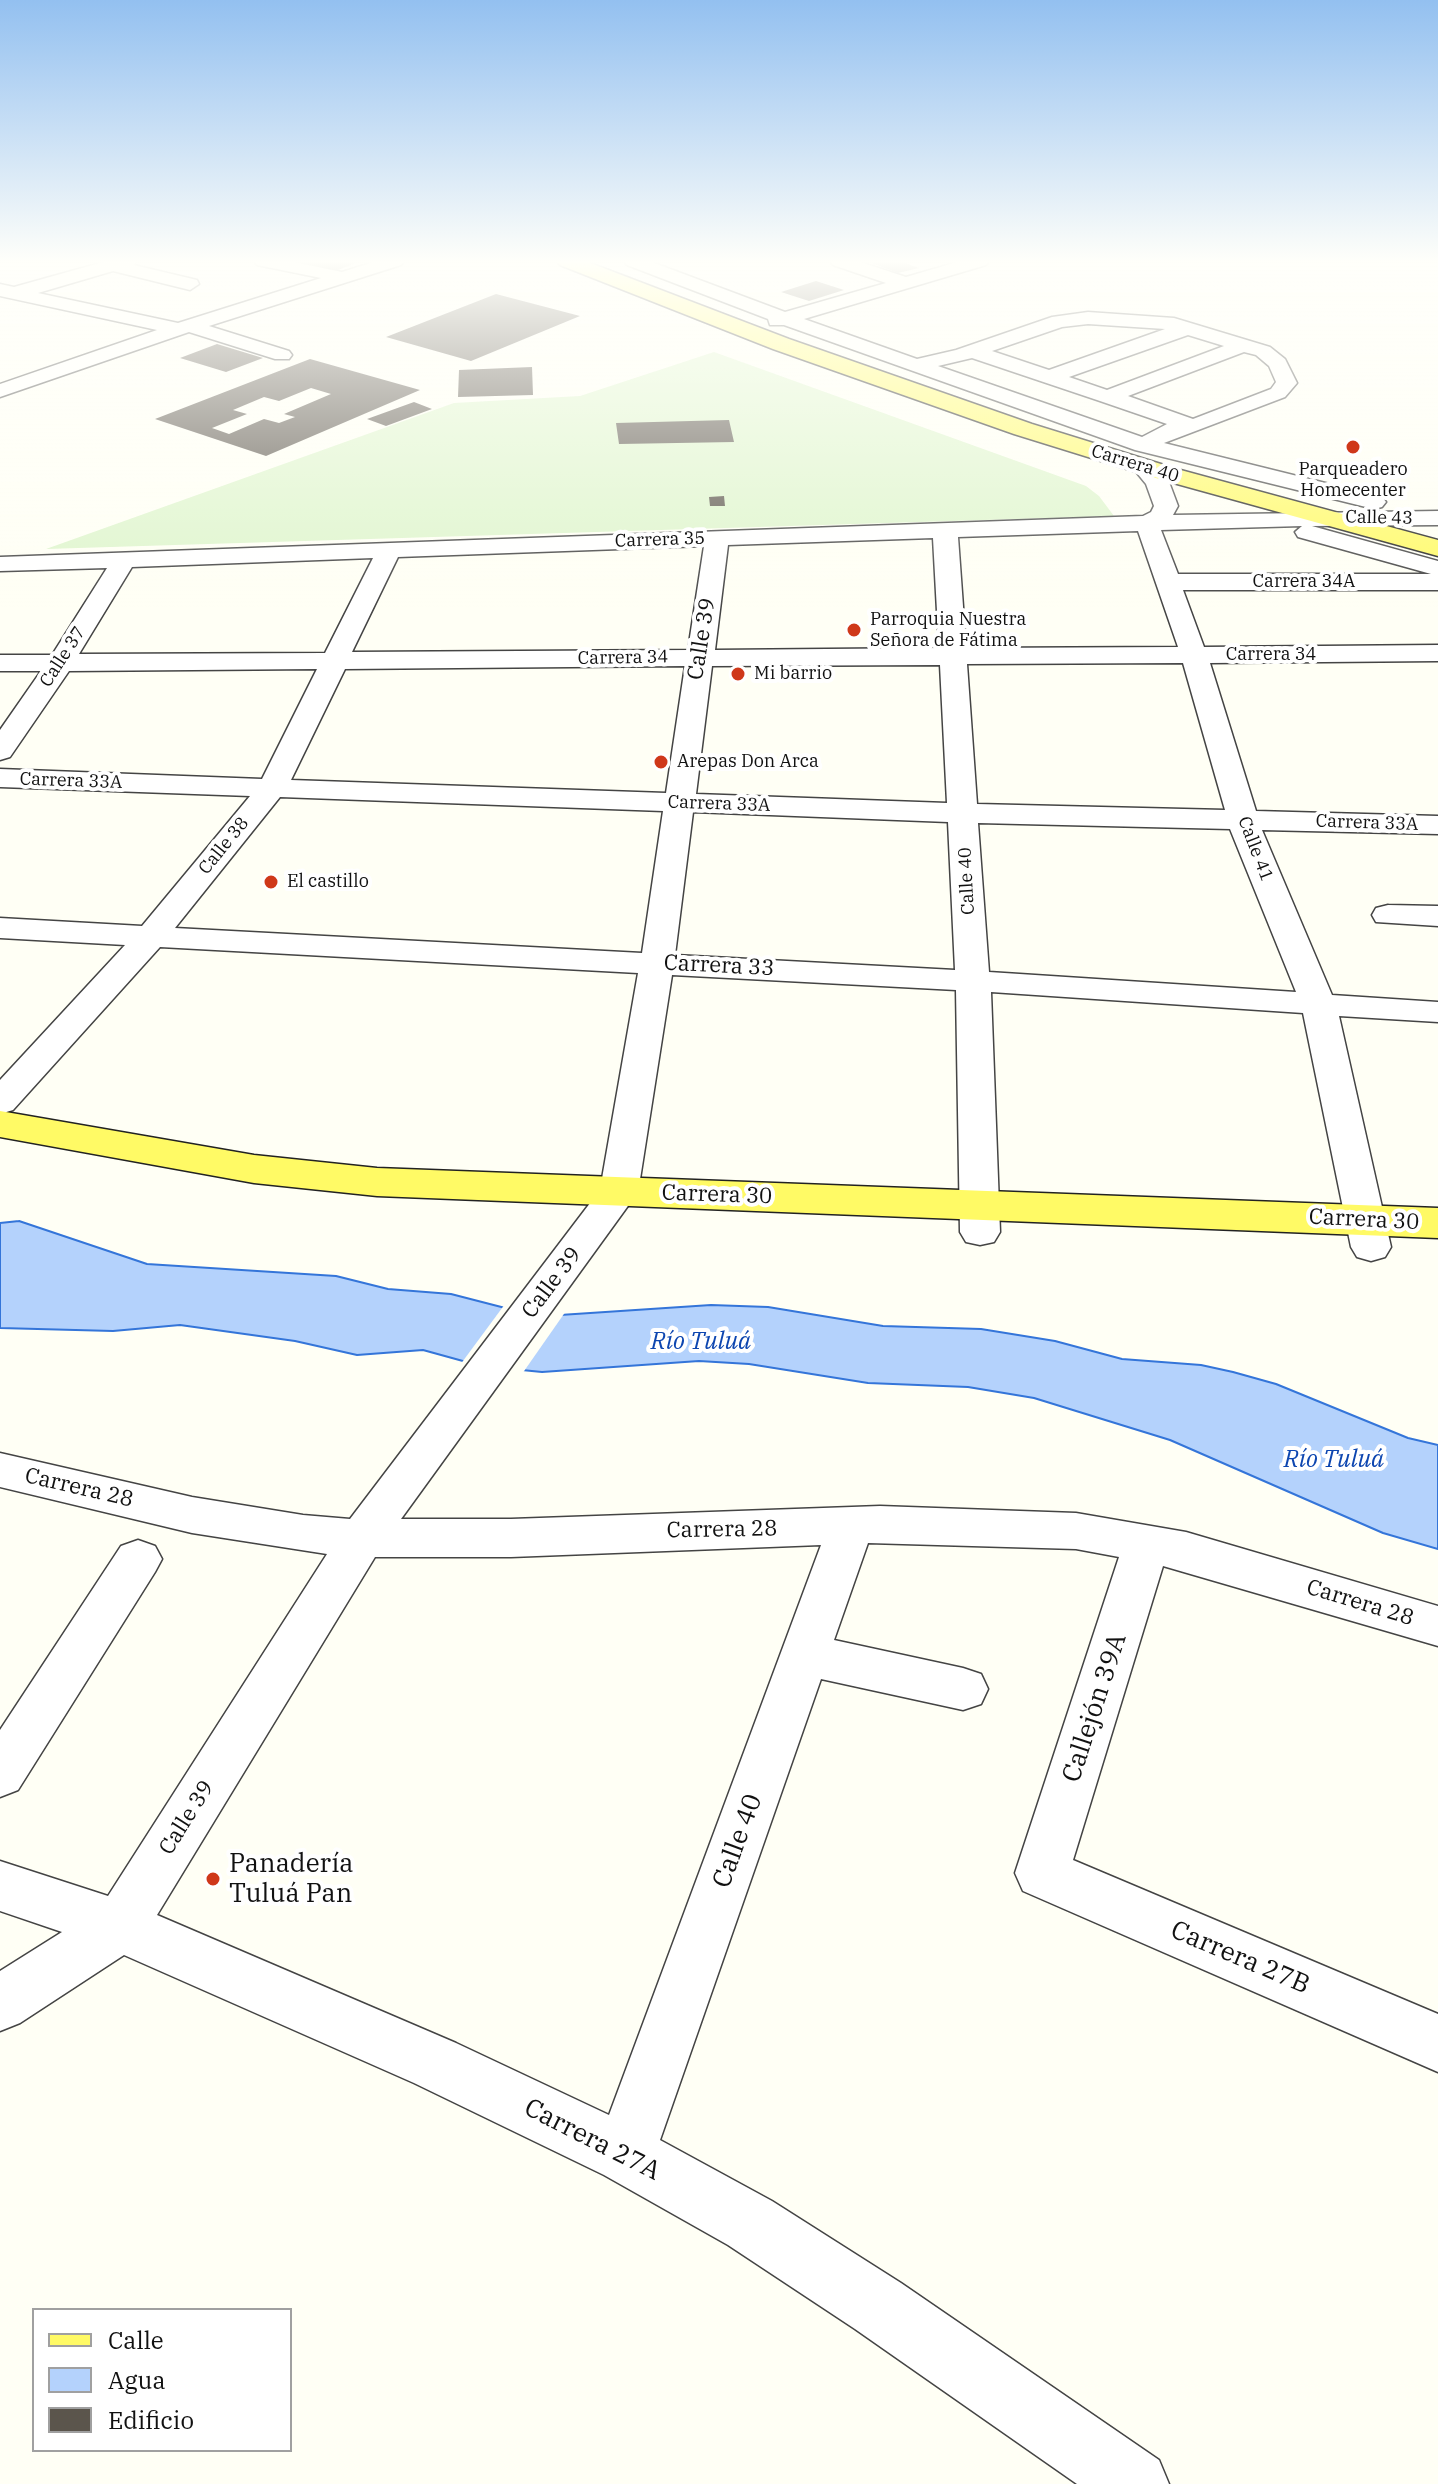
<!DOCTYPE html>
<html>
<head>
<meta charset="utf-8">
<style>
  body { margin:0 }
  #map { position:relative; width:1438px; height:2484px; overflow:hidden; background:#fffff5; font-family:"IBM Plex Serif",serif }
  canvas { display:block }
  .legend { position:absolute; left:32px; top:2308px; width:260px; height:144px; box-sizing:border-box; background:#fff; border:2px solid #a0a0a0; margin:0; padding:10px 14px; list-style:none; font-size:24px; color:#111 }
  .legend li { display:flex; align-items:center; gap:16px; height:40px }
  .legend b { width:40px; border:2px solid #a0a0a0 }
</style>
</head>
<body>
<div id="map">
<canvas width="1438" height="2484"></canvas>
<ul class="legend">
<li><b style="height:10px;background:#fffa65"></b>Calle</li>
<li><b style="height:22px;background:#b4d2fc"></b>Agua</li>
<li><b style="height:22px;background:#5b554c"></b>Edificio</li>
</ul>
</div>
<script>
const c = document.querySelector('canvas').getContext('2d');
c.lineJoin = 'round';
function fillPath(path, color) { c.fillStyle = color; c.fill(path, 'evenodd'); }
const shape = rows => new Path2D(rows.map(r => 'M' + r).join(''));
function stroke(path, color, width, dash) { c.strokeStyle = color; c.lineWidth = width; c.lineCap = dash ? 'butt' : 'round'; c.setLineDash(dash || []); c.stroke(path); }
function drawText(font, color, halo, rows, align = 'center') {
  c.font = font + ' "IBM Plex Serif",serif'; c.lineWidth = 8; c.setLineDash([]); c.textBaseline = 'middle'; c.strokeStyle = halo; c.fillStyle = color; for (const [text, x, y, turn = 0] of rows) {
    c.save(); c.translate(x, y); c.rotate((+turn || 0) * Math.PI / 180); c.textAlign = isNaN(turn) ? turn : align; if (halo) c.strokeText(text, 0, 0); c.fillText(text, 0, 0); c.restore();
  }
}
const pitch = shape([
  [714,352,1086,486,1099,496,1114,516,46,549,454,403,580,396]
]);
const water = shape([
  [19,1221,147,1264,336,1276,388,1289,451,1294,513,1310,560,1315,711,1305,768,1307,883,1326,981,1329,1055,1341,1122,1359,1201,1365,1233,1372,1276,1384,1408,1438,1438,1445,1438,1549,1383,1533,1170,1440,1034,1398,968,1387,868,1383,749,1364,699,1361,542,1372,481,1366,423,1350,357,1355,295,1341,180,1325,113,1331,0,1328,0,1223,19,1221]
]);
const pier = shape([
  [505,1304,566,1311,522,1374,480,1370,460,1365]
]);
const building = shape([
  [286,261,361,261,333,272],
  [878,261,900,261,919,268,898,273,871,263],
  [816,281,844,290,809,301,781,292],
  [496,294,580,316,471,361,386,337],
  [217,344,263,358,226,372,180,358],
  [310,359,420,390,266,456,155,419],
  [311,388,331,394,284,414,295,417,279,423,264,419,229,434,212,428,247,414,233,410,264,397,279,401],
  [532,367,533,395,458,397,459,370],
  [414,402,432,409,386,426,367,419],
  [729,420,734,442,619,444,616,423],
  [724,496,725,506,710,506,709,497]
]);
const minor = shape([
  [107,261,136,261,134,265,197,280,199,284,190,290,113,271,38,293,178,323,321,278,257,265,254,261,289,261,342,272,377,261,404,261,401,265,209,326,289,351,292,355,289,359,275,359,189,332,0,397,0,384,157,330,0,296,0,284,14,287,107,261],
  [624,261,649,261,785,312,886,283,833,265,830,261,857,261,906,277,961,261,989,261,986,265,804,319,917,359,956,350,1052,317,1088,312,1174,318,1270,347,1285,359,1297,383,1285,397,1164,443,1382,497,1386,502,1382,507,1374,509,1135,450,784,325,770,325,768,319,627,265,624,261],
  [1088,324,1165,329,1049,370,992,351,1062,327,1088,324],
  [1188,335,1224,346,1107,390,1069,377,1188,335],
  [1244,352,1256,355,1269,366,1276,382,1271,389,1193,419,1128,396,1244,352],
  [972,358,1100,401,1167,424,1142,437,938,366,972,358],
  [1143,460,1151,462,1169,482,1178,506,1173,515,1438,511,1438,525,1312,526,1438,561,1438,590,1183,590,1204,647,1438,645,1438,661,1210,663,1256,811,1438,816,1438,834,1262,830,1332,995,1438,1002,1438,1022,1339,1016,1391,1247,1385,1257,1371,1261,1357,1257,1351,1247,1303,1013,991,992,1000,1232,994,1242,980,1245,966,1242,960,1232,956,990,672,975,638,1192,401,1519,511,1519,880,1506,1076,1513,1186,1532,1438,1606,1438,1646,1163,1566,1073,1860,1438,2014,1438,2072,1023,1891,1015,1873,1119,1557,1076,1549,868,1543,834,1640,963,1668,981,1674,988,1689,981,1704,963,1710,821,1679,660,2140,772,2201,901,2283,1159,2460,1169,2484,1077,2484,855,2329,728,2245,604,2175,414,2083,124,1955,20,2023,0,2031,0,1971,62,1932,0,1911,0,1861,108,1896,327,1554,192,1533,0,1487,0,1453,192,1497,303,1515,350,1519,600,1190,638,973,160,947,13,1110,0,1114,0,1080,125,945,0,938,0,918,142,926,250,796,0,787,0,769,262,779,317,669,69,671,10,757,0,760,0,730,41,671,0,671,0,655,52,655,107,568,0,571,0,557,1143,516,1151,512,1154,506,1146,484,1132,467,1135,462,1143,460],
  [1302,526,1295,532,1298,537,1431,574,1178,574,1161,530,1302,526],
  [1138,531,1178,647,966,648,958,537,1138,531],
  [933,538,939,648,715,650,728,545,933,538],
  [704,546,688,650,352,652,398,557,704,546],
  [373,558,325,653,79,654,132,567,373,558],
  [1183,663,1225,810,977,804,967,664,1183,663],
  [940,665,947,803,696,794,712,666,940,665],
  [685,666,666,793,291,780,345,669,685,666],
  [280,797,663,811,642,953,175,928,280,797],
  [693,812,948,822,955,970,675,955,693,812],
  [978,823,1230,829,1296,992,989,972,978,823],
  [821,1545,609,2115,456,2043,157,1915,375,1557,511,1557,821,1545],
  [1388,905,1438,906,1438,926,1376,922,1372,915,1376,908,1388,905],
  [138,1540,155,1546,162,1559,155,1572,18,1790,0,1797,0,1730,121,1546,138,1540]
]);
const major = shape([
  [557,261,585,261,789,339,1032,424,1177,469,1438,540,1438,556,1159,479,1014,434,773,349,560,265,557,261],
  [0,1111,254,1155,377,1168,1438,1208,1438,1238,377,1196,254,1183,0,1137,0,1111]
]);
const markers = [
  [1353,447,8,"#cf381a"],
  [854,630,8,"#cf381a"],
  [738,674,8,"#cf381a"],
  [661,762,8,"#cf381a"],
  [271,882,8,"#cf381a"],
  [213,1879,8,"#cf381a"]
];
const farStreetnames = [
  ["Carrera 40",1135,464,17],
  ["Calle 43",1379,518,1],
  ["Carrera 35",660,540,-2],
  ["Carrera 34A",1304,582],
  ["Carrera 34",1271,655],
  ["Calle 37",63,657,-57],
  ["Carrera 34",623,658,-1],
  ["Carrera 33A",71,781,2],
  ["Carrera 33A",719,804,2],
  ["Carrera 33A",1367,823,2],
  ["Calle 38",224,846,-51],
  ["Calle 41",1255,849,69],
  ["Calle 40",967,881,-93]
];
const farPoinames = [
  ["Parqueadero",1353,470,"center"],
  ["Homecenter",1353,491,"center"],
  ["Parroquia Nuestra",870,620],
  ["Señora de Fátima",870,641],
  ["Mi barrio",754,674],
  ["Arepas Don Arca",677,762],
  ["El castillo",287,882]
];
const streetNames = [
  ["Calle 39",702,639,-81],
  ["Carrera 33",719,966,3],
  ["Carrera 30",717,1195,2],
  ["Carrera 30",1364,1220,3],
  ["Calle 39",552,1283,-53],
  ["Carrera 28",79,1488,13],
  ["Carrera 28",722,1530,-1],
  ["Carrera 28",1360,1603,17],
  ["Calle 39",187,1818,-58]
];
const waterNames = [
  ["Río Tuluá",701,1342],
  ["Río Tuluá",1334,1460]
];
const nearStreetnames = [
  ["Callejón 39A",1095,1708,-72],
  ["Calle 40",738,1841,-70],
  ["Carrera 27B",1240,1958,23],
  ["Carrera 27A",592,2140,27]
];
const nearPoinames = [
  ["Panadería",229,1864],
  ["Tuluá Pan",229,1894]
];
fillPath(pitch, '#def5cc');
fillPath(water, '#b4d2fc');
stroke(water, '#3475d9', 2);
fillPath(pier, '#fffff5');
fillPath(building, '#5b554c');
stroke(minor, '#444', 3);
stroke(major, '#222', 3);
fillPath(minor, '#fff');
fillPath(major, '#fffa65');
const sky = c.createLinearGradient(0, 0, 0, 609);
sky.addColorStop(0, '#93c0f0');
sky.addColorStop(0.43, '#fffffa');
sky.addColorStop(1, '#fffffa00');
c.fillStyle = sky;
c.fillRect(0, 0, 1438, 609);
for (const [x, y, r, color] of markers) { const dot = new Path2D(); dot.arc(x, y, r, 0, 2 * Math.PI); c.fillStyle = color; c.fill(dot); stroke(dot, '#fff', 3); }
drawText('18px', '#111', '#fff', farStreetnames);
drawText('18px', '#111', '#fff', farPoinames, 'left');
drawText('22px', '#111', '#fff', streetNames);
drawText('italic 24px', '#0d46b0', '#fff', waterNames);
drawText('26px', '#111', '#fff', nearStreetnames);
drawText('26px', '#111', '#fff', nearPoinames, 'left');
</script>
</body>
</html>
